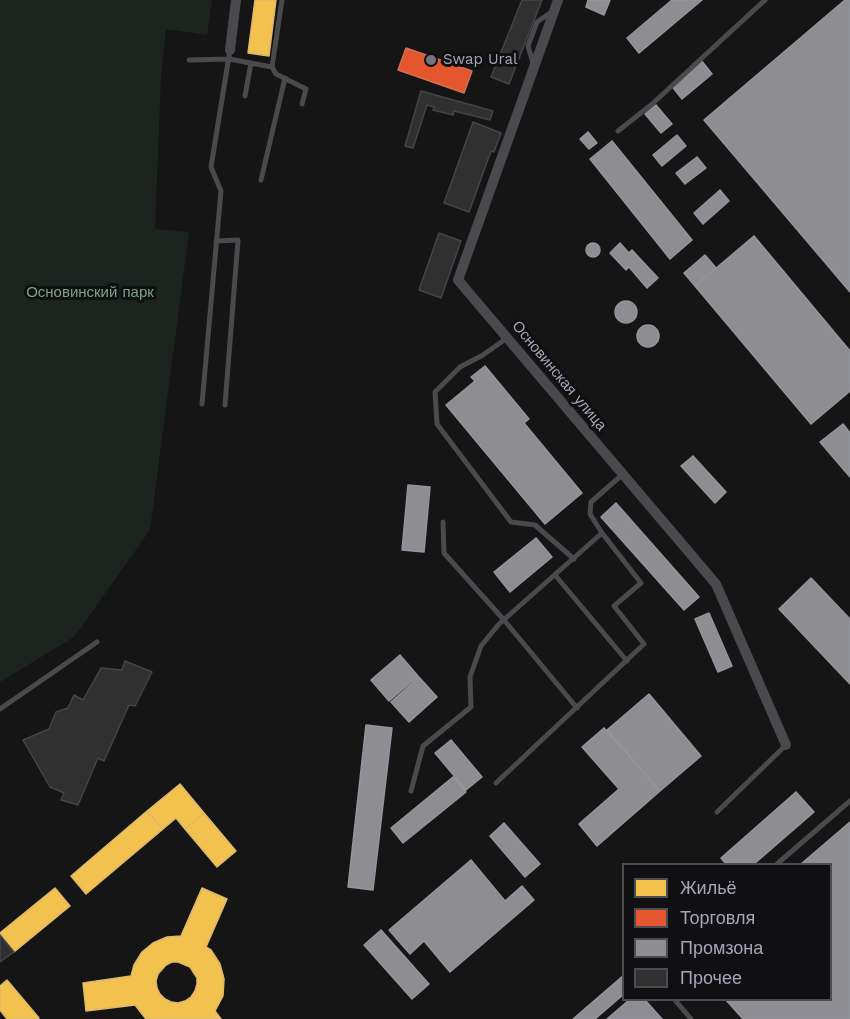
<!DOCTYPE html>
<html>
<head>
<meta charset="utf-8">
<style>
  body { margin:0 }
  #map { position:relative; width:850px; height:1019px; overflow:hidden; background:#151515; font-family:"Work Sans",sans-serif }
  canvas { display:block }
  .legend { position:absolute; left:622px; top:863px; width:210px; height:138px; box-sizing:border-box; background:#100f11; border:2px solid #4c4c53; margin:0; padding:8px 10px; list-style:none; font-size:18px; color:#a5a7b7 }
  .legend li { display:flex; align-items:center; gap:12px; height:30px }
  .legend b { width:30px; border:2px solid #4c4c53 }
</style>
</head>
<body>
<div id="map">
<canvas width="850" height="1019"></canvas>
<ul class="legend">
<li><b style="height:16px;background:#f2c14e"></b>Жильё</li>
<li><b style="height:16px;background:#e4572e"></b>Торговля</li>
<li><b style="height:16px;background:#8d8d92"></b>Промзона</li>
<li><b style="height:16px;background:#303031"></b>Прочее</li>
</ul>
</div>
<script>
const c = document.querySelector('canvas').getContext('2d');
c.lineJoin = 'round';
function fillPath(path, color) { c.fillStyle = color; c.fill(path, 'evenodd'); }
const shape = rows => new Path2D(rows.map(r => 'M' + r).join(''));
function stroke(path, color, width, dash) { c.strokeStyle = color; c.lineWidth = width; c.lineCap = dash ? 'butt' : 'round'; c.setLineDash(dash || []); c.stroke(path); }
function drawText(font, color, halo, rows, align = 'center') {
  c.font = font + ' "Work Sans",sans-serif'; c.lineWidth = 6; c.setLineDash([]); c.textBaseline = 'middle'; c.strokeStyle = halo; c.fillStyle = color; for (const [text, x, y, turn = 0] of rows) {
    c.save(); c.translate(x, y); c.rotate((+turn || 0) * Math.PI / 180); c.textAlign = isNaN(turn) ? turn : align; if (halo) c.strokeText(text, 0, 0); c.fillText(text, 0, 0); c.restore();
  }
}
const green = shape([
  [0,0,212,0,207,35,166,29,161,77,155,229,189,232,150,530,74,637,0,682]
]);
const homes = shape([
  [255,0,276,0,269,56,248,53,255,0],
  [180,784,204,813,185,829,176,818,163,829,147,811,180,784],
  [147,811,163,829,86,894,71,876,147,811],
  [204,813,236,851,217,867,185,829,204,813],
  [55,888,70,906,14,952,0,935,0,933,55,888],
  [202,888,227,899,206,947,211,950,220,964,224,979,223,996,215,1011,221,1019,146,1019,135,1005,86,1011,83,983,131,976,134,965,142,952,153,943,167,937,181,936,202,888],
  [172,962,178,962,190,967,197,978,197,984,195,991,191,997,185,1001,178,1003,171,1002,165,999,160,994,157,988,156,981,158,974,166,965,172,962],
  [7,980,39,1018,38,1019,7,1019,0,1010,0,986,7,980]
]);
const shops = shape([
  [406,48,472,71,464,93,398,70,406,48]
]);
const industry = shape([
  [588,0,610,0,604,15,586,7,588,0],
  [672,0,702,0,639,53,627,38,672,0],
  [845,0,850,0,850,292,704,120,845,0],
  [701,60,712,74,682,99,671,85,701,60],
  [656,105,672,124,661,133,645,114,656,105],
  [588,132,597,143,589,149,580,139,588,132],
  [677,135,686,146,662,166,653,155,677,135],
  [612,141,692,240,670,259,590,159,612,141],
  [697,157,706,168,685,184,676,173,697,157],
  [720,190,729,201,703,224,694,213,720,190],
  [754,236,850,351,850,391,811,424,695,286,754,236],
  [620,243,629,253,632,250,658,278,647,288,629,267,626,270,610,253,620,243],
  '586 250a7 7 0 1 1 14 0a7 7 0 1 1-14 0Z',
  [705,255,716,268,695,286,684,273,705,255],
  '615 312a11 11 0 1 1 22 0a11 11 0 1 1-22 0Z',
  '637 336a11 11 0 1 1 22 0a11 11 0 1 1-22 0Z',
  [485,366,529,419,524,423,582,493,545,524,446,405,475,381,471,377,485,366],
  [843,424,850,433,850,477,820,442,843,424],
  [693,456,726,492,715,503,681,466,693,456],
  [408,485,430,487,424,552,402,550,408,485],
  [616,503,699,597,684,610,601,517,616,503],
  [536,538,552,557,510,592,494,572,536,538],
  [811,578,850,619,850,684,779,609,811,578],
  [709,613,732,666,718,672,695,619,709,613],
  [400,655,418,676,389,701,371,680,400,655],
  [419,677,437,697,409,722,391,702,419,677],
  [649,694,701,756,660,791,607,730,649,694],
  [366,725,392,728,373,890,348,887,366,725],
  [604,728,660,791,597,846,579,824,619,789,582,747,604,728],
  [451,740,482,777,466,790,435,753,451,740],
  [453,777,466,792,403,843,391,828,453,777],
  [796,792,814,812,754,864,726,864,721,858,796,792],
  [850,822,850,1019,743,1019,726,1000,830,1000,830,864,801,864,850,822],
  [504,823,540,864,525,877,490,836,504,823],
  [471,860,505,901,522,886,534,900,450,972,424,941,410,954,389,930,471,860],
  [381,930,429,984,412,999,364,945,381,930],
  [624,975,624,994,595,1019,573,1019,624,975],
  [629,1000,645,1000,662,1019,607,1019,629,1000]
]);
const building = shape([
  [522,0,542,0,509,84,491,77,522,0],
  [421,91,493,111,490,120,454,111,453,115,433,110,434,107,427,105,413,148,405,146,421,91],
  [473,122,501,133,494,152,491,151,469,212,444,203,473,122],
  [439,233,461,241,441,298,419,290,439,233],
  [125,661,152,672,135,706,129,705,104,761,98,758,78,805,61,800,64,793,50,787,23,740,49,729,56,712,68,708,74,695,83,700,101,668,122,670,125,661],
  [0,935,14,952,0,962,0,935]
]);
const lane = shape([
  [189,60,229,59,272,67,282,0],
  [533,63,528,46,537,22,553,11],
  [272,67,276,74,306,89,302,104],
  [245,96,251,63],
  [618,131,651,105,765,0],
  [261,180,285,78],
  [216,241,238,240,225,405],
  [507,338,483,355,460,367,435,392,437,424,511,522,535,525,574,559],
  [202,404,221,191,211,167,230,50],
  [443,522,444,553,504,620,577,708],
  [555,575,627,661],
  [0,709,97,642],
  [496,783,644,644,614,606,641,583,602,533],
  [411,791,423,746,471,707,470,677,481,646,499,624,602,533,590,514,591,502,623,474],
  [717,812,786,745],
  [777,864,850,801],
  [675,1000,691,1019]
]);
const street = shape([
  [558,0,458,280,716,584,786,745],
  [230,50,236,0]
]);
const markers = [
  [431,60,6,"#73747e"]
];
const poiNames = [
  ["Swap Ural",443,60]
];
const parkNames = [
  ["Основинский парк",90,293]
];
const streetNames = [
  ["Основинская улица",559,376,50]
];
fillPath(green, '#1d241f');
fillPath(homes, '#f2c14e');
stroke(homes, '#dbb96e', 1.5);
fillPath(shops, '#e4572e');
stroke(shops, '#d16f57', 1.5);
fillPath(industry, '#8d8d92');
stroke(industry, '#94959d', 1.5);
fillPath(building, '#303031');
stroke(building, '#444449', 1.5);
stroke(lane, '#49494e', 5);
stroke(street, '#49494e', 10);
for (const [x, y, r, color] of markers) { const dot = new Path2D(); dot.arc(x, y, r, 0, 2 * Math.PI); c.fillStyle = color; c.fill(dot); stroke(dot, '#100f11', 2); }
drawText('15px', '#a5a7b7', '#100f11', poiNames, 'left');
drawText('15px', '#7ba386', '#100f11', parkNames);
drawText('15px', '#a5a7b7', '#100f11', streetNames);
</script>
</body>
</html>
